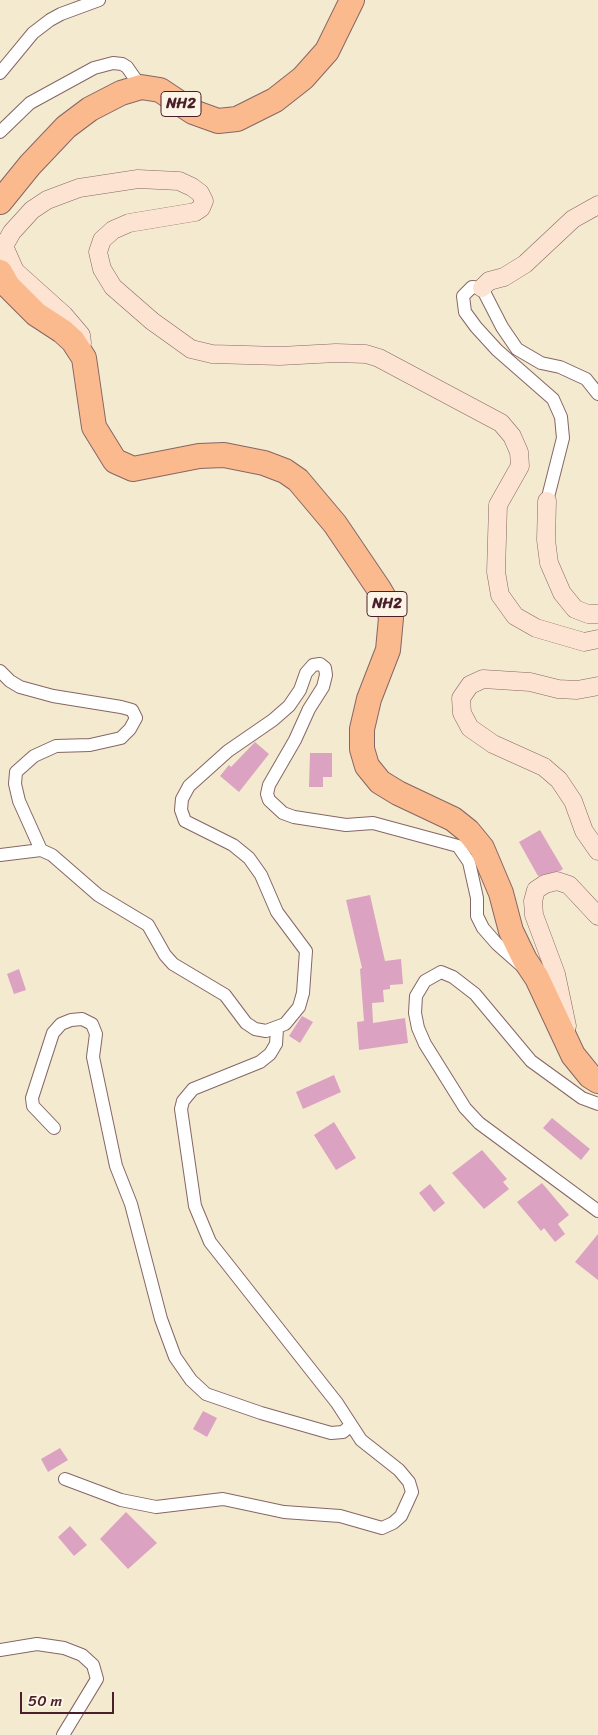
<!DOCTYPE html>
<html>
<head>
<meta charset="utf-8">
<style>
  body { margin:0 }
  #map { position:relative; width:598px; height:1735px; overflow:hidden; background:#f4ead0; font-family:Sriracha,sans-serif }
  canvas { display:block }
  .scale { position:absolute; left:20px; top:1692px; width:94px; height:22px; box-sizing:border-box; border:2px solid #4a1f2b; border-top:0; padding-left:6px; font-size:15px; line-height:18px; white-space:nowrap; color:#4a1f2b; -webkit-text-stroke:4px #fcf5e5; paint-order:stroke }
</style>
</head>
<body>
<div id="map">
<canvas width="598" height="1735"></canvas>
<div class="scale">50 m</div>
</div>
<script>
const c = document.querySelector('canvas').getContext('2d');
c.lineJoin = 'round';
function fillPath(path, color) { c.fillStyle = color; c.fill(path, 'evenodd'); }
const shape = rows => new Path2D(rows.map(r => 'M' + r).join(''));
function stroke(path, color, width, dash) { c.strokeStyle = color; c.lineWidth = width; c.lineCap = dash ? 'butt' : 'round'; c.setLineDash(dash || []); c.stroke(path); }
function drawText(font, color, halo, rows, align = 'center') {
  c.font = font + ' Sriracha,sans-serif'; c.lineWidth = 4; c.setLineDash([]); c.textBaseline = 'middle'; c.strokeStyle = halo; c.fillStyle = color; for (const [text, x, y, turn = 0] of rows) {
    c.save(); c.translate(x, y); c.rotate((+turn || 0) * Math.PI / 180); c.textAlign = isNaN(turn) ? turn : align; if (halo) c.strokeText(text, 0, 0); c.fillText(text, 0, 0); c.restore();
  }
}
const building = shape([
  [255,742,269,754,239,792,220,776,229,765,231,767],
  [310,753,332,753,332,777,323,777,323,787,309,787],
  [540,830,563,869,560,871,538,876,519,842],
  [370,895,385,961,401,959,403,984,390,985,390,989,383,990,384,1002,372,1003,373,1023,405,1018,408,1043,359,1050,357,1022,364,1021,360,969,362,968,346,900],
  [19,969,26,990,14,994,7,974],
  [302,1016,313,1022,300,1043,289,1036],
  [334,1075,341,1092,303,1109,296,1092],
  [552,1118,590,1149,581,1160,543,1128],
  [334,1122,356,1158,336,1170,314,1135],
  [482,1150,507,1179,503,1182,509,1189,484,1209,452,1173],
  [542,1183,569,1215,558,1224,565,1234,555,1242,544,1228,541,1231,517,1202],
  [430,1184,445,1203,434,1212,419,1193],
  [598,1234,598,1280,575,1262],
  [203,1411,217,1418,207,1437,193,1429],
  [60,1448,68,1460,48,1472,41,1459],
  [126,1512,157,1543,128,1569,100,1539],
  [70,1526,87,1545,74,1556,58,1537]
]);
const street = shape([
  [0,73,33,33,50,20,61,14,99,0],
  [0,132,30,103,94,68,113,63,122,64,127,67,141,87],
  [547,501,563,438,561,417,553,399,497,350,476,327,465,312,463,296,472,287,482,288,502,327,517,349,541,363,560,367,586,379,598,394],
  [0,671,10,681,20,687,53,696,121,707,132,710,136,718,130,729,121,738,90,745,56,746,34,756,16,772,15,784,19,801,41,850],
  [0,855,41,850,52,855,98,895,148,925,165,955,173,964,225,995,246,1023,255,1029,266,1031,285,1024,299,1007,303,993,306,951,277,912,261,875,249,858,233,845,185,821,181,810,182,799,189,786,228,751,273,720,289,706,300,690,306,673,313,665,320,664,325,668,326,675,323,687,309,709,295,740,269,785,267,794,269,800,283,813,294,817,346,825,373,823,458,846,469,862,477,898,477,916,483,928,497,944,523,967],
  [598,1104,582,1098,531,1061,475,994,453,977,441,972,425,981,416,996,415,1013,418,1028,425,1044,465,1108,479,1123,598,1211],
  [54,1128,33,1106,32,1098,53,1033,61,1024,71,1020,82,1019,92,1024,96,1034,93,1057,116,1166,131,1204,161,1319,175,1357,191,1380,206,1394,261,1413,331,1433,343,1432,351,1425],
  [65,1479,121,1500,156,1507,223,1499,284,1512,340,1516,382,1528,393,1523,401,1516,412,1492,409,1482,399,1470,361,1440,337,1403,210,1242,195,1206,181,1109,183,1101,193,1089,260,1062,270,1054,276,1044,277,1029],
  [0,1650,37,1644,64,1648,82,1655,93,1665,97,1679,63,1735]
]);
const secondary = shape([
  [482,288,489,281,504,277,525,264,573,219,598,205],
  [82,343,81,335,64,315,15,271,4,246,12,232,32,210,47,200,79,188,138,179,179,181,192,187,200,193,204,201,201,208,195,212,129,223,113,230,102,240,98,252,102,269,113,287,152,321,191,349,212,354,280,356,336,353,366,354,379,358,501,423,512,436,519,452,520,466,498,505,496,572,500,595,515,616,536,628,584,642,598,639],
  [547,501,546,540,549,563,562,593,575,609,588,614,598,614],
  [598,686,577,690,558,689,530,682,483,679,470,685,461,698,462,713,470,728,493,744,544,767,559,780,573,801,584,831,598,851],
  [567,1026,556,974,534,915,533,901,536,890,545,884,557,881,569,885,598,916]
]);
const highway = shape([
  [0,202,30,165,66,127,90,109,121,93,141,87,160,90,193,112,218,121,237,119,275,100,303,78,327,51,352,0],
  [0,272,8,286,36,314,62,331,73,341,84,358,94,427,115,461,133,469,199,456,224,455,264,463,285,471,298,480,335,524,379,589,387,603,391,618,388,650,369,699,362,729,362,749,367,766,380,782,398,793,453,819,468,831,482,848,501,893,511,931,525,960,537,978,573,1055,590,1076,598,1081]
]);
const shields = [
  [181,104,40],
  [387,604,40]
];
const shieldNames = [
  ["NH2",181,104],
  ["NH2",387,604]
];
fillPath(building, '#dba2c2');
stroke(street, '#866665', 14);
stroke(secondary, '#866665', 19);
stroke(highway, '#866665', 26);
stroke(street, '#fff', 12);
stroke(secondary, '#fde3d1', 18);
stroke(highway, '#fbba8d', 24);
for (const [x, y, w] of shields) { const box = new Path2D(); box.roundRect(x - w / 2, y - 12.5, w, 25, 4); c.fillStyle = '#fcf5e5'; c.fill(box); stroke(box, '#4a1f2b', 1); }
drawText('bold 15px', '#4a1f2b', null, shieldNames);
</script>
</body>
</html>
